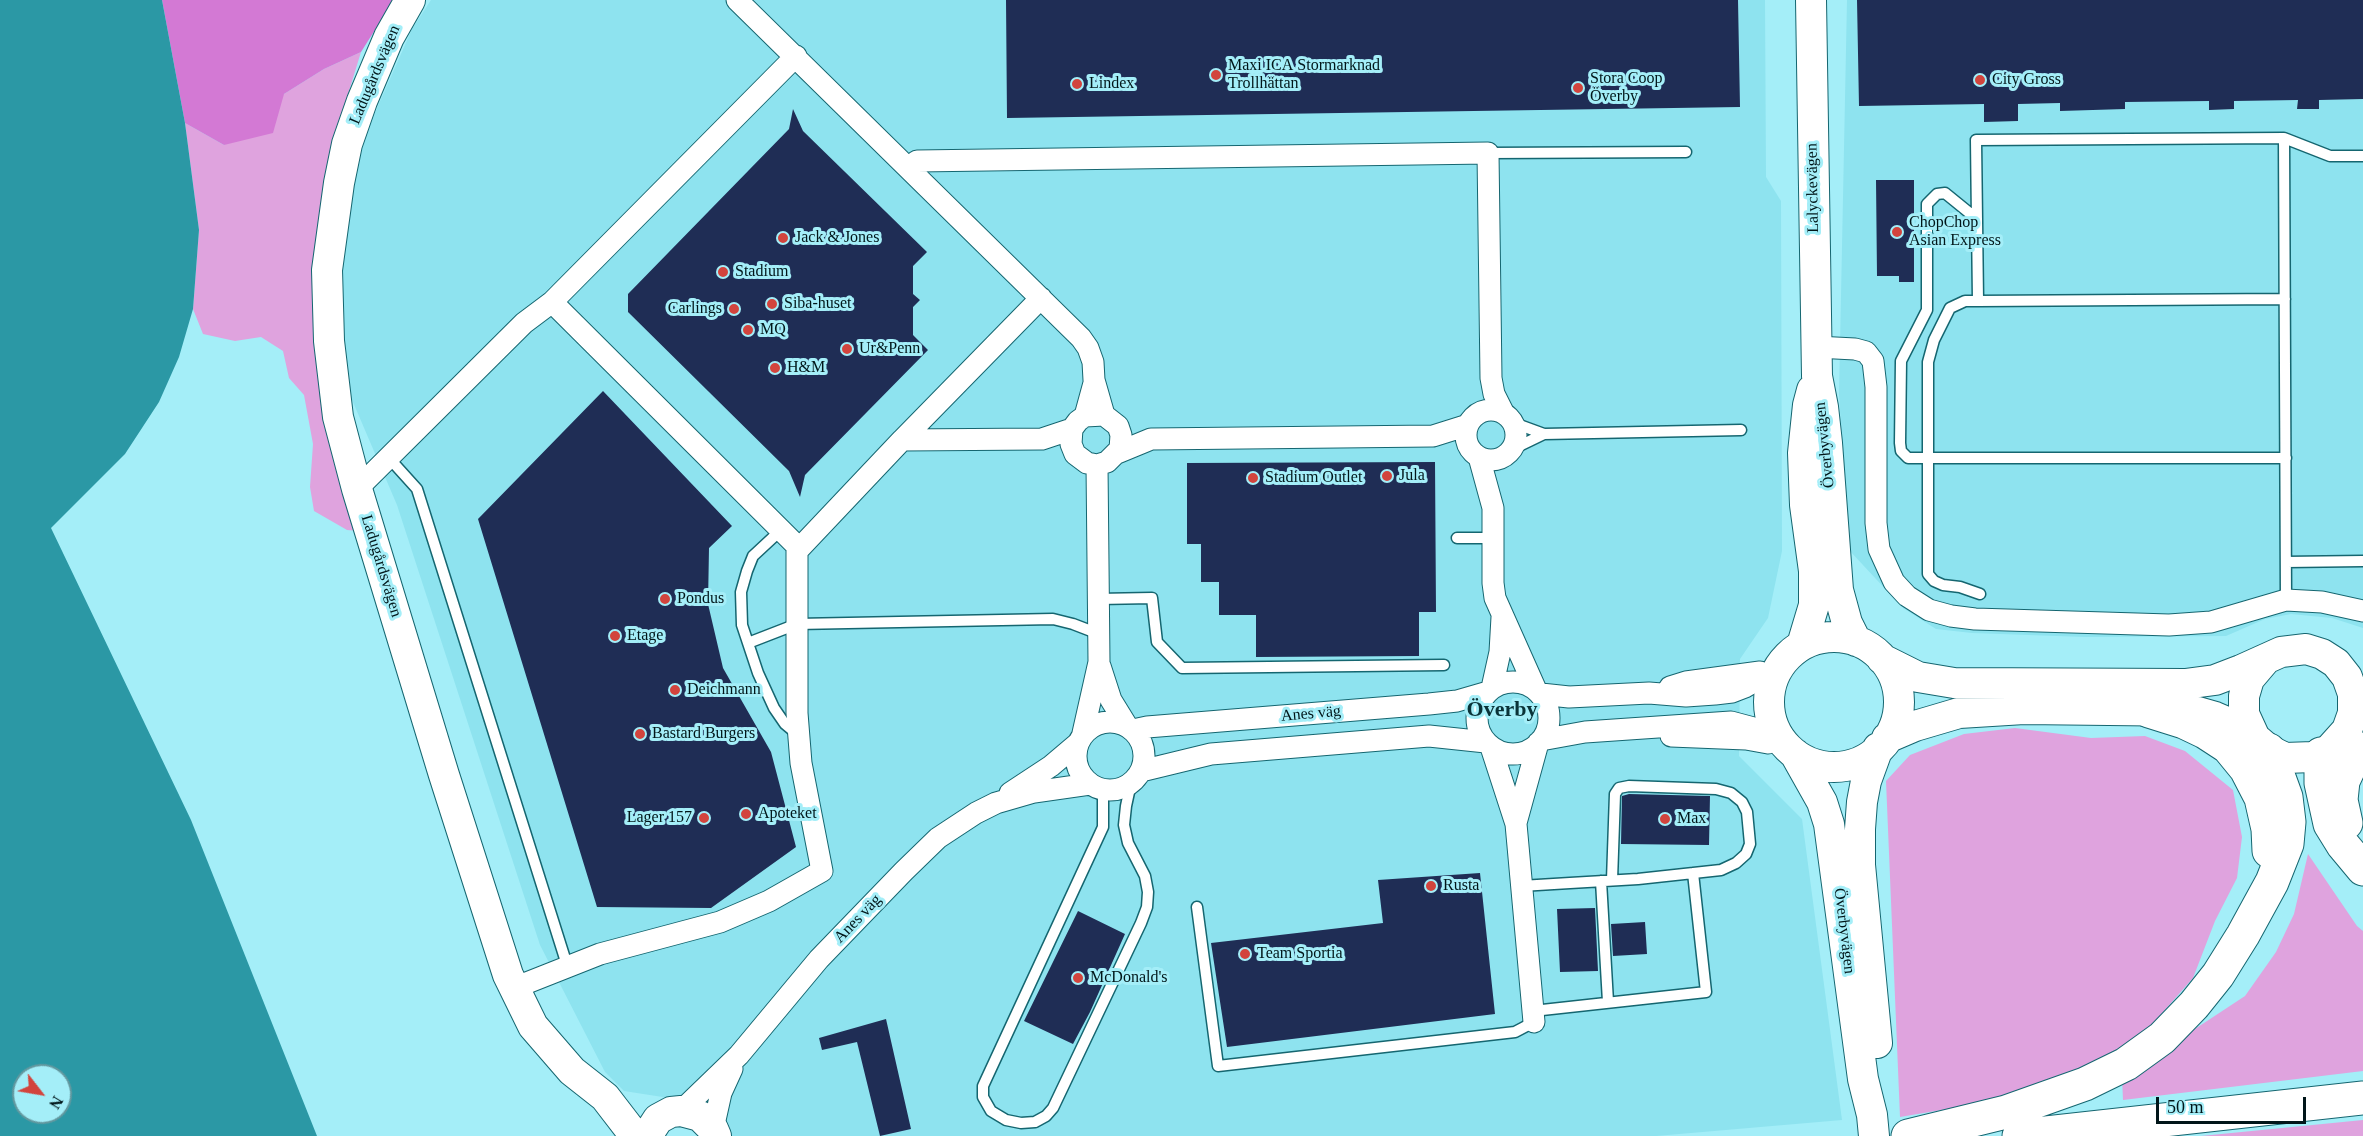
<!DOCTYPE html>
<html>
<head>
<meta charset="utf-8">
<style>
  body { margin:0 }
  #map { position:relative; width:2363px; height:1136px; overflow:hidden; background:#a4eef8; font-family:Georgia,serif }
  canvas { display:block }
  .north { position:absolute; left:12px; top:1064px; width:60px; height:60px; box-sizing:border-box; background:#a4eef8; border:2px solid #63989f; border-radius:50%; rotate:121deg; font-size:16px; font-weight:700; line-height:24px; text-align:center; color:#011619 }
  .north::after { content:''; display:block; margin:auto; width:21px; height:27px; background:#d2443d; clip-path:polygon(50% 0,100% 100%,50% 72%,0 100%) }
  .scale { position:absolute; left:2156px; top:1097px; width:150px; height:27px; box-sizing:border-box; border:3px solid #011619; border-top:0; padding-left:8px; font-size:18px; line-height:21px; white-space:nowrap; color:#011619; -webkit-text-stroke:4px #a4eef8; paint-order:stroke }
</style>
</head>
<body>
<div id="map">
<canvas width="2363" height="1136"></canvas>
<div class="north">N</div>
<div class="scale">50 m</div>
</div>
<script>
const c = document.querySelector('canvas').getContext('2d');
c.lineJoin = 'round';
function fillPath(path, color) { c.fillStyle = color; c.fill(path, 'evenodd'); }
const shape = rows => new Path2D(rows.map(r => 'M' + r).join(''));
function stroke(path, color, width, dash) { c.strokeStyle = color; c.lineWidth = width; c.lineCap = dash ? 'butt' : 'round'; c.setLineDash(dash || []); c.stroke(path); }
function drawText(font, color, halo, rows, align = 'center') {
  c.font = font + ' Georgia,serif'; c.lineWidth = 6; c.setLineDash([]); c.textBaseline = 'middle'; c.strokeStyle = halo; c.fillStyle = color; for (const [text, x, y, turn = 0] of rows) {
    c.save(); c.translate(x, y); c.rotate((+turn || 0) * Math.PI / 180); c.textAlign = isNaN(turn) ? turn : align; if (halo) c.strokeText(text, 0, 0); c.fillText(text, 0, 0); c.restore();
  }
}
const built = shape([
  [431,0,1765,0,1766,177,1781,201,1782,551,1768,618,1740,659,1739,756,1802,819,1842,1120,1656,1136,726,1136,701,1103,624,1091,605,1072,540,945,397,505,344,381,337,259,366,133,412,29],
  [1847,0,2363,0,2363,628,2332,618,2291,614,2265,619,2226,636,2085,637,1972,633,1936,629,1903,608,1849,550,1839,395]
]);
const green = shape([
  [361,52,341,117,323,201,359,531,347,530,314,511,310,487,313,444,304,395,289,378,283,351,261,337,235,341,203,334,193,309,199,230,185,123,224,145,284,94,324,69],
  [2015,728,2091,738,2145,736,2185,751,2233,790,2242,837,2237,878,2215,921,2193,978,2142,1036,2074,1076,1995,1101,1900,1117,1886,781,1910,755,1964,734],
  [2308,854,2357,926,2363,931,2363,1071,2123,1100,2122,1077,2245,996,2276,952,2294,914],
  [2363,1120,2363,1136,2201,1136]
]);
const forest = shape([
  [162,0,394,0,361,52,324,69,284,94,273,133,224,145,185,123]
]);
const water = shape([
  [0,0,162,0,185,123,199,230,193,309,179,357,159,402,125,454,51,528,191,820,317,1136,0,1136],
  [24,1076,60,1076,60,1112,24,1112]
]);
const building = shape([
  [1006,0,1738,0,1740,107,1007,118],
  [1857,0,2363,0,2363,99,2319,100,2319,109,2297,109,2298,100,2234,101,2234,109,2209,110,2209,101,2125,102,2125,109,2060,111,2060,103,2018,104,2018,121,1984,122,1984,104,1859,106],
  [793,109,803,131,927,252,913,266,913,294,920,300,913,307,913,335,928,350,805,475,800,497,789,471,628,312,628,294,789,129],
  [1876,180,1914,180,1914,282,1899,282,1899,276,1877,276],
  [603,391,732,526,709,548,708,604,723,668,771,752,796,847,711,908,597,907,478,519],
  [1435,462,1436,612,1419,612,1419,656,1256,657,1256,615,1219,615,1219,582,1201,582,1201,544,1187,544,1187,463],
  [1629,794,1710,796,1709,845,1621,844,1622,796],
  [1480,873,1495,1014,1227,1047,1211,943,1383,923,1378,880],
  [1595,908,1598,971,1560,972,1557,909],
  [1078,911,1125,934,1090,1012,1073,1044,1024,1021],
  [1645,922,1647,954,1613,956,1611,924],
  [886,1019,911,1129,880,1136,857,1042,822,1050,819,1038]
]);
const lane = shape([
  [2284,138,2286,600],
  [1488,153,1686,152],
  [1977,219,1945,193,1937,194,1927,204,1927,310,1901,361,1900,443,1901,451,1908,458,2286,458],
  [1978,301,2285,299],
  [1514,423,1544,434],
  [1513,449,1544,434,1741,430],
  [389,458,417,489,567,965],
  [781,530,753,556,747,571,741,592,742,625,758,673,774,708,785,724,797,734],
  [1457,538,1493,538],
  [2286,562,2363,561],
  [1980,594,1960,587,1943,585,1934,581,1928,574,1928,362,1934,340,1950,308,1965,301,1978,301,1976,140,2284,138,2330,156,2363,156],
  [1098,599,1152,598,1157,642,1182,668,1444,665],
  [748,643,797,624,1053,619,1073,624,1099,634],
  [1103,790,1103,827,983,1086,983,1097,991,1111,1006,1120,1021,1123,1035,1122,1046,1116,1053,1108,1141,923,1147,907,1148,892,1145,876,1128,843,1124,825,1126,806,1131,783],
  [1601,881,1608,1002],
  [1521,886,1570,883,1638,879,1721,870,1736,863,1746,854,1750,844,1747,812,1742,802,1731,793,1716,789,1629,786,1619,788,1615,794,1612,880],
  [1197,907,1218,1066,1515,1032,1534,1022],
  [1533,1011,1706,992,1693,873]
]);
const street = shape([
  [737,0,1081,338,1088,348,1093,362,1094,380,1104,415],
  [909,168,917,161,1488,153,1491,378,1494,394,1503,412],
  [552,302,799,548],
  [1816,347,1855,349,1866,352,1873,361,1876,387,1876,523,1879,549,1894,582,1907,596,1929,610,1951,616,1975,619,2169,625,2211,622,2286,600,2322,602,2363,611],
  '1466 435a25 25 0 1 1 50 0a25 25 0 1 1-50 0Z',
  [1085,416,1104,415,1118,426,1121,435,1120,449,1107,462,1097,465,1087,463,1075,454,1071,444,1072,429,1078,421,1085,416,1094,383],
  [902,440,1041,298],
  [1117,453,1151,439,1433,436,1468,425],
  [1479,457,1493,508,1493,583,1495,598,1536,690],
  [357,489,524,323,552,302,796,56],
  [1100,666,1111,700,1127,726],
  '1477 718a36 36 0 1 1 72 0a36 36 0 1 1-72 0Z',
  [1670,687,1686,682,1760,672],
  [1492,688,1500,652,1502,617],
  [1541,694,1569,697,1649,693,1686,696,1715,694,1732,692,1745,687,1778,668],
  '1076 756a34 34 0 1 1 68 0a34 34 0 1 1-68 0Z',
  [1133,730,1147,727,1429,704,1457,701,1488,692],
  [1083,733,1099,662,1097,465],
  [1671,736,1746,739,1768,743],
  [1541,740,1585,732,1731,722,1761,730,1786,746],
  [1491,747,1516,824,1534,1022],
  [1141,771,1211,754,1429,736,1486,742],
  [1010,793,1051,766,1077,744],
  [1516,823,1538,743],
  [514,988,600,954,720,922,769,901,822,871,801,763,797,713,797,551,902,440,1042,439,1072,429],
  [681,1111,739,1055,819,959,904,871,938,838,976,813,996,803,1034,792,1090,784],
  [713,1129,721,1093,732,1069]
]);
const secondary = shape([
  [410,0,389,37,362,101,347,144,339,183,327,270,329,341,338,417,357,489,444,775,508,975,533,1026,572,1071,605,1097,635,1136],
  [1811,0,1817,376,1823,407,1827,443,1838,590,1847,623,1856,641],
  '1769 702a65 65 0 1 1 130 0a65 65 0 1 1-130 0Z',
  [1802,645,1814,605,1814,571,1805,505,1803,453,1808,405,1812,390],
  [1882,659,1918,677,1954,683,2185,684,2215,680,2241,670,2281,652,2306,649,2322,654,2336,663,2347,677,2353,694,2353,713,2347,730,2329,750,2313,757,2285,758,2269,750,2255,738,2244,714,2244,696,2249,679,2266,659],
  [1887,738,1915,726,1959,713,2024,709,2194,711,2215,717,2236,726,2255,738],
  [1795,754,1822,802,1829,824,1863,1079,1872,1115,1874,1136],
  [1877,1043,1860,865,1860,829,1862,802,1866,781,1878,748],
  [647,1136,658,1119,671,1112,681,1111,700,1116,713,1129,716,1136]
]);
const highway = shape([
  [2149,711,2184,722,2205,732,2228,747,2246,769,2261,798,2268,829,2269,851],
  [2321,754,2321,783,2330,824,2343,845,2363,869],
  [2346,823,2341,800,2343,781,2350,766,2363,749],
  [1908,1136,2006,1112,2085,1084,2126,1064,2162,1038,2194,1005,2218,975,2243,935,2272,882,2287,844,2289,822,2286,797,2269,750],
  [2019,1136,2363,1098]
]);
const markers = [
  [1216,75,6,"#d2443d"],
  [1980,80,6,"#d2443d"],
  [1077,84,6,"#d2443d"],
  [1578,88,6,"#d2443d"],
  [1897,232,6,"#d2443d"],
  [783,238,6,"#d2443d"],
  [723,272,6,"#d2443d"],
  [772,304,6,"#d2443d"],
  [734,309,6,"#d2443d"],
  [748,330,6,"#d2443d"],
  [847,349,6,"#d2443d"],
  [775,368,6,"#d2443d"],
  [1387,476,6,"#d2443d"],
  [1253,478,6,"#d2443d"],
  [665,599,6,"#d2443d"],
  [615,636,6,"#d2443d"],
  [675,690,6,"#d2443d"],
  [640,734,6,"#d2443d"],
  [746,814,6,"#d2443d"],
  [704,818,6,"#d2443d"],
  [1665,819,6,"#d2443d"],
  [1431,886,6,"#d2443d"],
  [1245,954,6,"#d2443d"],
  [1078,978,6,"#d2443d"]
];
const poiNames = [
  ["Maxi ICA Stormarknad",1228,66],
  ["Trollhättan",1228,84],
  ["Stora Coop",1590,79],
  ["Överby",1590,97],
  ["City Gross",1992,80],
  ["Lindex",1089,84],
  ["ChopChop",1909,223],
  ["Asian Express",1909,241],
  ["Jack & Jones",795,238],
  ["Stadium",735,272],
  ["Siba-huset",784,304],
  ["Carlings",722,309,"right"],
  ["MQ",760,330],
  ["Ur&Penn",859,349],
  ["H&M",787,368],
  ["Jula",1399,476],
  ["Stadium Outlet",1265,478],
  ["Pondus",677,599],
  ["Etage",627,636],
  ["Deichmann",687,690],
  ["Bastard Burgers",652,734],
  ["Apoteket",758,814],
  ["Lager 157",692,818,"right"],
  ["Max",1677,819],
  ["Rusta",1443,886],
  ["Team Sportia",1257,954],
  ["McDonald's",1090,978]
];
const streetNames = [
  ["Ladugårdsvägen",375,75,-67],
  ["Lalyckevägen",1813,188,-91],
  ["Överbyvägen",1825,445,-96],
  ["Ladugårdsvägen",381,566,73],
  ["Anes väg",1311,714,-5],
  ["Anes väg",858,919,-46],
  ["Överbyvägen",1844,931,83]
];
const districtNames = [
  ["Överby",1502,710]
];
fillPath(built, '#8ee3ef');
fillPath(green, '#dfa3de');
fillPath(forest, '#d379d4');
fillPath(water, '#2b98a5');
fillPath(building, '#1f2d55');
stroke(lane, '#156670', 13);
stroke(street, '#156670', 23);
stroke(secondary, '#156670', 32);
stroke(highway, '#156670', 35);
stroke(lane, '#fff', 10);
stroke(street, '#fff', 21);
stroke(secondary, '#fff', 30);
stroke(highway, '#fff', 33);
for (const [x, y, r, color] of markers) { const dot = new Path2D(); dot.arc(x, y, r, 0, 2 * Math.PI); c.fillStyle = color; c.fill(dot); stroke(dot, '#a4eef8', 2); }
drawText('16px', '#011619', '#a4eef8', poiNames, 'left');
drawText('16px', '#011619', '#a4eef8', streetNames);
drawText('bold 22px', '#0a3338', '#a4eef8', districtNames);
</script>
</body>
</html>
